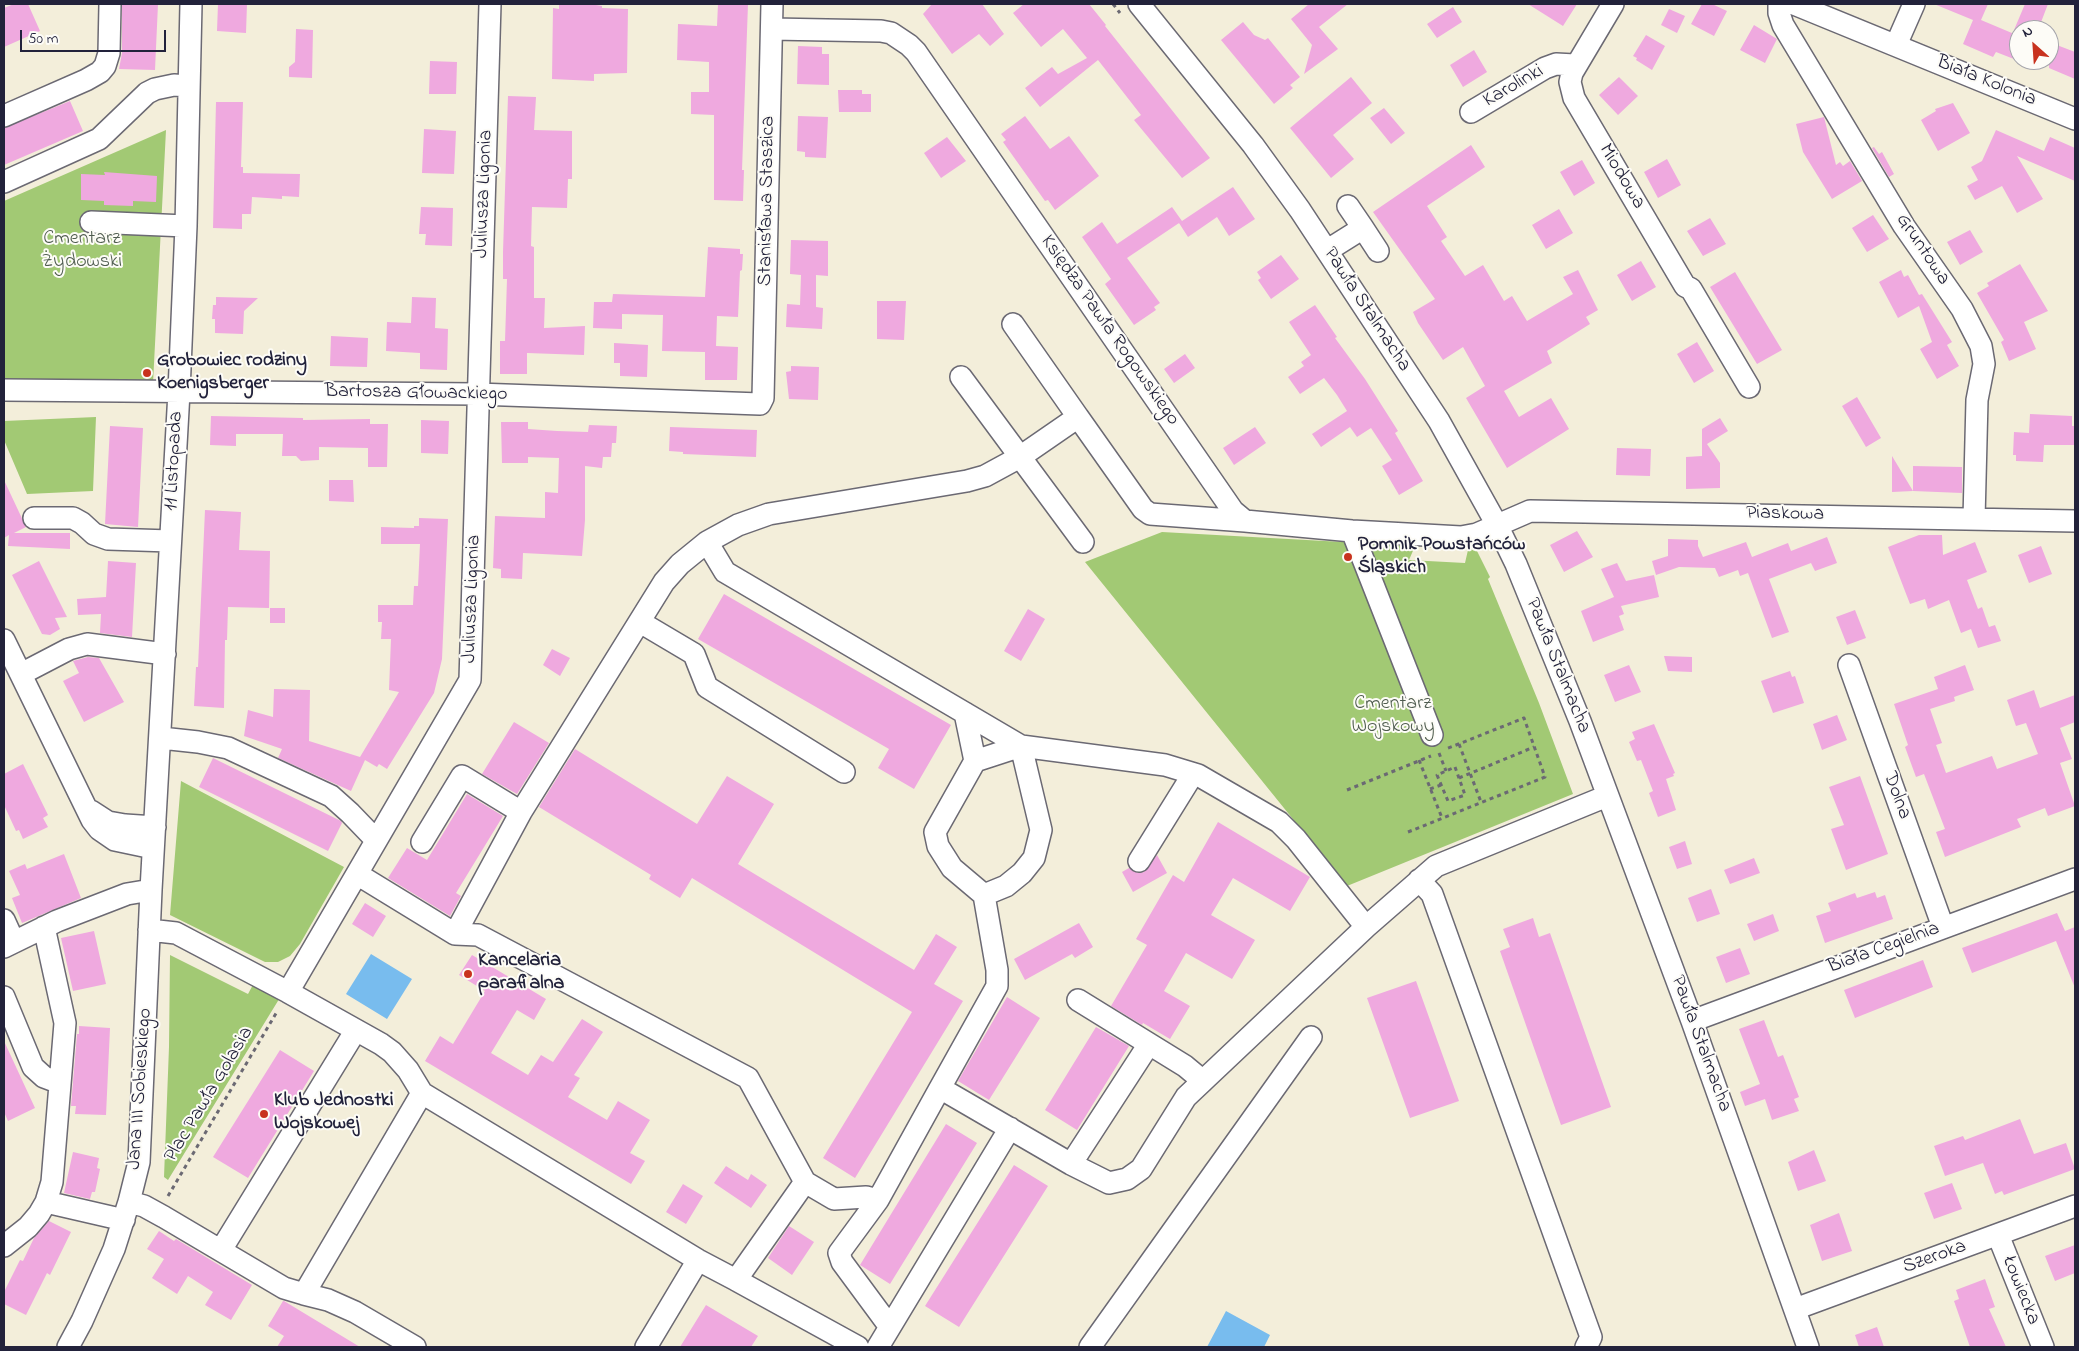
<!DOCTYPE html>
<html>
<head>
<meta charset="utf-8">
<style>
  body { margin:0 }
  #map { position:relative; width:2079px; height:1351px; overflow:hidden; background:#f3eeda; font-family:"Indie Flower",sans-serif }
  canvas { display:block }
  .frame { position:absolute; inset:0; border:5px solid #22223b; pointer-events:none }
  .north { position:absolute; left:2009px; top:20px; width:50px; height:50px; box-sizing:border-box; background:#fdfcf7; border:1px solid #a5a5ac; border-radius:50%; rotate:334deg; font-size:14px; font-weight:700; line-height:20px; text-align:center; color:#22223b }
  .north::after { content:''; display:block; margin:auto; width:18px; height:22px; background:#c8321e; clip-path:polygon(50% 0,100% 100%,50% 72%,0 100%) }
  .scale { position:absolute; left:20px; top:30px; width:146px; height:22px; box-sizing:border-box; border:2px solid #22223b; border-top:0; padding-left:6px; font-size:15px; line-height:18px; white-space:nowrap; color:#22223b; -webkit-text-stroke:4px #fdfcf7; paint-order:stroke }
</style>
</head>
<body>
<div id="map">
<canvas width="2079" height="1351"></canvas>
<div class="frame"></div>
<div class="north">N</div>
<div class="scale">50 m</div>
</div>
<script>
const c = document.querySelector('canvas').getContext('2d');
c.lineJoin = 'round';
function fillPath(path, color) { c.fillStyle = color; c.fill(path, 'evenodd'); }
const shape = rows => new Path2D(rows.map(r => 'M' + r).join(''));
function stroke(path, color, width, dash) { c.strokeStyle = color; c.lineWidth = width; c.lineCap = dash ? 'butt' : 'round'; c.setLineDash(dash || []); c.stroke(path); }
function drawText(font, color, halo, rows, align = 'center') {
  c.font = font + ' "Indie Flower",sans-serif'; c.lineWidth = 4; c.setLineDash([]); c.textBaseline = 'middle'; c.strokeStyle = halo; c.fillStyle = color; for (const [text, x, y, turn = 0] of rows) {
    c.save(); c.translate(x, y); c.rotate((+turn || 0) * Math.PI / 180); c.textAlign = isNaN(turn) ? turn : align; if (halo) c.strokeText(text, 0, 0); c.fillText(text, 0, 0); c.restore();
  }
}
const green = shape([
  [166,130,153,383,4,379,4,201],
  [96,417,93,491,27,494,4,440,4,421],
  [1162,532,1415,546,1409,560,1465,563,1468,550,1475,547,1490,577,1488,579,1539,703,1573,794,1347,886,1085,562],
  [181,781,344,867,300,944,290,956,278,962,265,962,170,915],
  [170,955,248,994,255,981,281,996,168,1180,164,1177,169,1047]
]);
const water = shape([
  [371,954,412,979,387,1019,346,994],
  [1226,1311,1270,1335,1264,1347,1207,1347]
]);
const building = shape([
  [14,4,28,4,40,31,4,47,4,8],
  [122,4,158,4,155,70,119,69,122,53],
  [218,4,247,4,246,33,217,31],
  [559,4,596,4,596,5,602,6,602,8,628,9,627,73,594,74,594,81,552,79,553,8,559,9],
  [718,4,748,4,742,170,744,170,743,201,714,200,714,115,691,114,691,92,709,92,709,62,677,60,678,24,717,26],
  [932,4,982,4,1004,34,990,46,979,34,952,54,923,14],
  [1024,4,1089,4,1106,25,1105,26,1210,158,1182,178,1134,120,1141,115,1098,60,1040,107,1025,88,1052,67,1058,74,1087,58,1063,29,1041,47,1013,13],
  [1309,4,1348,4,1319,27,1338,49,1304,74,1312,45,1291,19],
  [1528,4,1577,4,1563,26],
  [1702,4,1712,4,1727,11,1714,36,1691,24],
  [1934,4,1988,4,1981,20,2019,36,2019,61,1996,52,1993,57,1963,44,1973,20],
  [2025,4,2048,4,2038,30,2014,30],
  [1453,7,1462,22,1437,38,1427,24],
  [1669,9,1685,16,1677,33,1661,25],
  [1243,22,1254,35,1265,40,1268,38,1300,77,1290,85,1293,88,1274,104,1221,40],
  [1754,25,1777,39,1765,63,1740,50],
  [296,29,313,30,312,78,289,77,289,67,295,62],
  [1646,35,1665,46,1652,70,1636,60,1637,58,1633,56],
  [2049,42,2075,52,2075,79,2049,68],
  [798,46,822,47,822,54,829,54,829,85,797,84],
  [1474,50,1487,72,1463,87,1450,65],
  [430,61,457,62,456,94,429,94],
  [1351,77,1372,103,1333,135,1354,159,1331,178,1290,128],
  [1619,77,1638,96,1618,115,1599,95],
  [838,90,862,90,862,94,871,94,871,112,839,112],
  [508,96,536,97,534,130,572,131,572,179,568,179,567,208,532,207,531,246,534,247,534,298,545,298,544,328,585,326,584,355,527,353,527,374,500,374,500,341,505,341,507,279,503,279,503,252],
  [70,101,83,131,4,165,4,128],
  [216,102,243,102,241,167,243,167,243,173,300,174,299,197,282,196,282,199,252,197,251,214,242,214,242,229,213,228],
  [1953,103,1970,133,1938,151,1921,120,1936,111,1935,109],
  [1384,108,1405,133,1391,144,1370,118],
  [798,116,828,117,826,158,805,157,805,152,797,151],
  [1025,116,1050,149,1069,136,1099,176,1055,210,1048,200,1045,201,1003,142,1006,140,1001,134],
  [1824,117,1836,165,1840,162,1843,166,1850,161,1862,181,1832,199,1803,152,1796,124],
  [424,129,456,131,454,174,422,173],
  [1996,130,2044,151,2050,137,2075,148,2075,181,2017,156,2043,199,2017,213,2002,186,1975,200,1967,186,1978,180,1971,167,1982,161],
  [947,137,966,161,941,178,924,153],
  [1471,145,1485,167,1427,206,1447,237,1441,241,1465,276,1483,265,1504,301,1512,296,1527,321,1573,294,1563,277,1578,270,1598,310,1586,317,1590,324,1547,351,1552,363,1504,391,1519,417,1551,398,1569,429,1507,468,1466,398,1485,386,1463,347,1443,360,1418,323,1413,312,1435,299,1373,212],
  [1874,147,1879,154,1882,152,1894,174,1889,177,1872,148],
  [1667,159,1681,185,1658,198,1644,172],
  [1582,160,1595,183,1574,196,1560,172],
  [104,172,157,176,156,202,133,201,133,206,104,205,104,201,81,200,81,174,105,175],
  [1233,187,1255,219,1229,236,1217,217,1188,237,1179,223],
  [421,207,453,208,452,246,425,245,426,234,419,234],
  [1172,207,1182,221,1127,258,1160,303,1154,307,1156,310,1134,325,1105,284,1111,279,1082,237,1102,222,1117,244],
  [1559,209,1573,233,1546,249,1532,225],
  [1873,215,1889,239,1867,252,1852,228],
  [1710,218,1726,244,1703,256,1687,231],
  [1970,230,1983,252,1960,265,1947,242],
  [791,240,828,241,828,276,816,275,816,307,823,308,822,329,786,327,787,304,800,305,801,275,790,274],
  [708,247,740,249,740,254,743,254,742,270,740,271,738,317,717,316,716,346,738,347,737,380,705,380,705,352,662,351,663,315,622,314,622,329,593,328,594,302,612,302,613,294,705,297],
  [1281,255,1299,279,1271,299,1258,280,1261,278,1257,272],
  [1641,261,1656,287,1632,301,1617,275],
  [2020,264,2048,311,2024,322,2036,349,2009,361,2001,342,2004,340,1977,293,1989,286,1987,283],
  [1901,270,1904,277,1908,275,1919,295,1922,294,1952,342,1947,345,1959,366,1937,379,1920,349,1932,342,1919,306,1898,318,1879,282],
  [1735,272,1782,350,1757,364,1710,287],
  [216,297,258,298,244,311,243,334,215,333,215,319,212,319,213,305,216,305],
  [412,297,436,298,435,328,448,329,447,370,420,369,420,353,386,351,387,322,411,323],
  [877,301,906,301,904,340,877,339],
  [1315,305,1337,337,1335,338,1365,379,1398,431,1395,433,1423,481,1399,495,1382,466,1392,460,1371,428,1357,437,1350,427,1321,447,1312,434,1347,411,1337,395,1324,378,1300,394,1288,377,1304,366,1301,362,1311,355,1289,322],
  [331,336,368,338,367,367,330,366],
  [1697,342,1714,371,1694,383,1677,354],
  [614,343,648,345,647,377,620,376,620,363,614,363],
  [1185,354,1195,368,1174,383,1164,369],
  [791,366,819,367,818,400,789,399,786,372,791,371],
  [1857,397,1881,438,1866,447,1842,406],
  [2030,414,2072,416,2072,426,2075,426,2075,445,2044,445,2043,462,2016,461,2016,455,2013,455,2014,432,2029,433],
  [211,416,303,418,303,420,370,419,370,424,388,424,387,467,368,467,368,448,319,447,319,460,301,461,296,456,282,456,283,434,236,434,236,446,210,445],
  [1720,418,1728,431,1707,444,1720,463,1720,488,1686,489,1686,457,1702,456,1702,429],
  [421,420,449,421,448,454,421,453],
  [501,422,528,422,528,429,557,431,588,432,589,425,617,426,616,443,612,443,611,457,603,457,602,468,585,466,585,520,582,556,523,553,522,579,501,578,501,569,493,568,495,516,545,518,545,492,558,493,559,458,528,457,528,463,502,463],
  [110,426,143,428,138,527,105,524],
  [670,427,757,430,756,457,683,454,683,452,669,451],
  [1255,427,1266,443,1234,465,1223,448],
  [1617,448,1651,449,1650,476,1616,475],
  [1892,456,1913,491,1892,492],
  [1913,466,1962,467,1962,493,1913,491],
  [4,480,26,527,14,533,70,533,70,549,8,546,9,535,4,538],
  [329,480,353,480,354,502,329,501],
  [205,510,241,512,239,550,270,551,269,608,228,607,227,640,225,640,224,708,194,706,196,667,198,667],
  [419,518,448,519,442,659,434,693,387,769,379,764,377,767,365,760,351,791,278,758,282,749,244,736,248,710,273,717,274,689,310,690,309,741,360,757,399,692,389,690,391,639,381,639,382,622,378,622,378,605,413,605,414,586,418,586,420,544,381,544,381,527,414,528,414,526,419,526],
  [1577,531,1593,557,1564,572,1550,545],
  [1919,535,1942,535,1943,555,1975,542,1987,572,1967,580,1978,609,1982,607,1989,627,1995,625,2001,641,1978,648,1971,629,1961,633,1949,600,1928,609,1925,599,1910,604,1888,547],
  [1827,537,1837,563,1815,571,1811,563,1769,579,1789,632,1772,638,1748,573,1740,576,1738,570,1719,577,1715,568,1679,567,1656,575,1652,561,1668,556,1668,539,1698,540,1698,546,1703,557,1746,542,1752,557,1788,543,1791,551],
  [2041,546,2052,574,2029,583,2018,555],
  [39,561,67,617,55,618,60,629,50,635,42,634,12,575],
  [108,561,136,563,132,637,100,633,101,614,78,615,77,599,106,597],
  [1617,563,1626,581,1654,575,1659,597,1621,606,1624,614,1619,616,1624,630,1593,642,1581,611,1614,597,1601,569],
  [724,594,951,725,914,789,878,768,889,749,698,639],
  [270,608,285,608,285,623,270,623],
  [1028,609,1045,619,1021,661,1004,651],
  [1855,610,1866,638,1847,645,1836,617],
  [552,649,570,658,560,676,543,665],
  [1664,656,1692,657,1692,672,1668,671],
  [88,657,99,658,124,702,84,722,63,681,79,673,73,661],
  [1629,665,1641,692,1615,702,1604,675],
  [1965,665,1974,690,1954,697,1955,701,1930,709,1942,743,1936,745,1946,773,1992,756,1997,769,2038,754,2026,723,2016,726,2007,700,2034,690,2040,708,2075,695,2075,722,2060,728,2072,759,2060,763,2075,806,2048,816,2045,808,2017,819,2021,827,1945,857,1936,832,1945,829,1924,774,1916,777,1905,747,1908,745,1894,704,1938,689,1934,677],
  [1790,671,1792,677,1795,676,1804,703,1773,713,1761,681],
  [1837,715,1847,740,1822,750,1813,724],
  [514,722,549,743,517,794,482,774],
  [1654,724,1675,773,1673,774,1674,776,1666,779,1676,810,1658,817,1649,793,1653,791,1641,760,1637,761,1629,742,1635,739,1632,732],
  [575,749,697,824,727,776,774,804,738,864,914,970,936,934,957,947,934,984,963,1001,855,1178,823,1158,912,1012,692,878,680,898,649,879,651,875,539,807],
  [213,758,341,821,342,823,328,851,199,787],
  [23,764,48,815,43,818,48,827,23,839,19,830,16,831,4,805,4,774],
  [1860,776,1888,854,1846,870,1831,829,1844,825,1829,787],
  [467,794,503,816,456,893,461,896,450,916,388,878,407,848,427,860],
  [1218,822,1310,877,1290,911,1233,878,1211,915,1255,940,1232,979,1186,953,1164,991,1190,1006,1170,1039,1143,1023,1142,1025,1111,1006,1147,945,1136,939,1173,875,1184,882],
  [1685,841,1692,864,1677,869,1669,847],
  [64,854,81,898,22,923,12,898,20,895,9,871,25,864,27,869],
  [1157,855,1167,873,1133,892,1122,872,1129,868,1138,873,1144,872],
  [1754,858,1760,873,1730,884,1724,870],
  [1711,889,1720,914,1697,922,1688,898],
  [1875,892,1877,898,1885,895,1893,919,1825,943,1816,916,1831,911,1828,903,1855,893,1857,898],
  [365,903,386,916,373,937,352,924],
  [2057,913,2065,931,2075,927,2075,988,2056,941,1972,973,1962,948],
  [1773,914,1779,931,1754,941,1747,924],
  [1533,918,1539,937,1550,933,1611,1107,1561,1125,1500,951,1510,947,1503,929],
  [1079,923,1093,947,1075,958,1072,954,1025,980,1014,959],
  [94,931,106,984,73,991,61,938],
  [1740,948,1750,974,1726,983,1716,957],
  [472,955,546,999,534,1020,517,1010,491,1053,528,1075,541,1055,553,1062,582,1019,603,1032,574,1075,580,1078,568,1097,607,1120,618,1101,650,1120,630,1153,645,1161,631,1184,425,1061,440,1036,453,1044,485,991,459,975],
  [1923,960,1933,987,1855,1018,1844,990],
  [1416,981,1459,1101,1410,1118,1367,998],
  [1007,997,1040,1018,989,1100,958,1081],
  [1764,1020,1778,1057,1783,1055,1799,1097,1794,1099,1799,1111,1772,1120,1765,1099,1745,1106,1740,1092,1760,1084,1739,1029],
  [79,1026,110,1028,106,1115,75,1114,76,1106,71,1106,77,1034,79,1034],
  [1096,1027,1129,1046,1077,1130,1045,1110],
  [4,1041,35,1108,8,1121,4,1112],
  [280,1050,314,1071,248,1178,213,1157],
  [2020,1119,2034,1154,2066,1143,2075,1169,2004,1195,2002,1191,1995,1194,1983,1163,1945,1176,1934,1146,1963,1136,1965,1140],
  [946,1124,977,1143,890,1284,860,1265],
  [1814,1150,1826,1181,1798,1191,1788,1162],
  [73,1152,99,1158,97,1168,100,1169,95,1192,92,1192,90,1199,64,1193],
  [1014,1165,1048,1186,959,1327,925,1306],
  [726,1166,748,1180,751,1174,767,1185,751,1208,714,1183],
  [1952,1183,1962,1209,1934,1219,1924,1193],
  [683,1184,703,1196,686,1224,666,1212],
  [1839,1213,1852,1251,1822,1261,1810,1225],
  [49,1221,71,1232,50,1275,47,1273,26,1315,4,1304,4,1292,20,1260,23,1261,34,1238],
  [789,1226,814,1242,792,1275,768,1258],
  [159,1231,174,1241,176,1239,252,1285,231,1320,205,1305,213,1292,188,1276,177,1294,152,1278,164,1259,147,1249],
  [2075,1245,2075,1273,2055,1281,2045,1256],
  [1985,1279,1995,1307,1989,1309,2006,1347,1970,1347,1954,1301,1959,1299,1956,1290],
  [283,1301,284,1301,360,1347,277,1347,284,1336,268,1326],
  [706,1305,758,1336,751,1347,680,1347],
  [1877,1327,1884,1347,1859,1347,1855,1335]
]);
const path = shape([
  [1113,4,1120,13],
  [1459,744,1481,802],
  [1439,753,1446,771],
  [1419,760,1442,818],
  [1455,767,1465,795,1448,801,1437,775,1455,767],
  [1459,778,1534,747],
  [1430,789,1441,785],
  [1347,790,1431,756],
  [1408,832,1545,777,1524,718,1446,749],
  [168,1196,278,1010]
]);
const minor = shape([
  [1139,4,1253,145,1300,210,1439,421,1497,525,1516,564,1580,721,1692,1021,1808,1347],
  [1613,4,1572,73,1570,82,1574,98,1685,286,1691,289,1749,387],
  [1779,4,1779,13,1783,25,1904,226,1962,309,1981,346,1984,364,1977,400,1974,519],
  [1794,4,2075,119],
  [772,29,881,31,891,33,909,45,916,52,1233,511,1245,521,1352,531,1461,537,1477,534,1530,511,2075,521],
  [1896,45,1914,4],
  [1471,112,1545,68,1556,64,1575,65],
  [4,116,86,80,100,72,105,66,109,53,110,4],
  [4,182,99,139,147,93,155,89,174,85,188,86],
  [91,222,186,226],
  [1363,228,1378,251],
  [1328,250,1363,228,1348,206],
  [1013,324,1078,417],
  [961,377,1083,542],
  [4,390,477,394,760,404,763,398,772,4],
  [34,518,73,518,82,523,94,534,108,539,170,541],
  [1352,531,1432,735],
  [707,542,738,525,769,514,967,481,985,476,1020,457,1078,417,1143,509,1150,514,1245,521],
  [640,622,694,654,707,687,844,772],
  [4,640,92,820,99,829,115,840,153,848],
  [1849,665,1943,927],
  [21,674,69,649,87,644,165,654],
  [161,738,198,742,228,748,331,796,350,813,376,840],
  [975,761,1021,746,1041,830,1034,858,1022,873,1006,886,984,895],
  [91,811,108,822,125,825,155,827],
  [422,842,462,776,521,812],
  [1139,861,1193,774],
  [357,874,455,934,478,935,748,1078,805,1182],
  [1419,880,1432,894,1591,1337,1586,1347],
  [4,920,14,942],
  [149,930,176,933,288,992,470,680,490,4],
  [455,934,521,812,664,582,680,564,707,542,725,572,1021,746,1165,765,1198,775,1279,822,1296,839,1366,927],
  [4,947,57,921,127,894,151,890],
  [288,992,381,1044,392,1052,408,1070,422,1093,698,1260,736,1280,805,1182,834,1199,866,1197,878,1200,940,1088,1071,1164,1109,1183,1127,1179,1141,1169,1186,1097,1366,927,1436,866,1607,796],
  [4,997,33,1067,44,1077,60,1083],
  [1078,1000,1185,1066,1203,1081],
  [1692,1021,2075,879],
  [940,1088,997,986,997,970,984,895,952,868,938,846,935,832,975,761,965,713],
  [1071,1164,1149,1044],
  [878,1200,839,1253,842,1262,890,1327],
  [46,1202,124,1220],
  [129,1202,144,1206,164,1217,284,1288,304,1294,422,1093],
  [1998,1235,2043,1347],
  [4,1246,28,1227,39,1214,46,1202,52,1182,65,1023,44,927],
  [221,1250,356,1030],
  [736,1280,858,1347],
  [304,1294,328,1300,355,1312,415,1347],
  [1795,1309,2075,1206],
  [68,1347,82,1321,114,1249,129,1202,139,1162,151,890,179,392,186,226,191,4],
  [646,1347,698,1260],
  [878,1347,1010,1128],
  [1090,1347,1311,1037]
]);
const markers = [
  [147,373,5,"#c8321e"],
  [1348,557,5,"#c8321e"],
  [468,974,5,"#c8321e"],
  [264,1114,5,"#c8321e"]
];
const streetNames = [
  ["Biała Kolonia",1986,82,22],
  ["Karolinki",1514,87,-30],
  ["Miodowa",1621,177,59],
  ["Juliusza Ligonia",485,194,-88],
  ["Stanisława Staszica",768,201,-89],
  ["Gruntowa",1922,250,56],
  ["Pawła Stalmacha",1366,310,57],
  ["Księdza Pawła Rogowskiego",1109,331,55],
  ["Bartosza Głowackiego",416,394,1],
  ["11 Listopada",175,461,-87],
  ["Piaskowa",1785,515,1],
  ["Juliusza Ligonia",473,599,-88],
  ["Pawła Stalmacha",1557,666,68],
  ["Dolna",1896,796,70],
  ["Biała Cegielnia",1884,949,-20],
  ["Pawła Stalmacha",1700,1044,70],
  ["Jana III Sobieskiego",141,1089,-86],
  ["Plac Pawła Golasia",210,1095,-59],
  ["Szeroka",1935,1258,-20],
  ["Łowiecka",2020,1291,68]
];
const parkNames = [
  ["Cmentarz",82,240],
  ["Żydowski",82,263],
  ["Cmentarz",1393,705],
  ["Wojskowy",1393,728]
];
const poiNames = [
  ["Grobowiec rodziny",157,362],
  ["Koenigsberger",157,385],
  ["Pomnik Powstańców",1358,546],
  ["Śląskich",1358,569],
  ["Kancelaria",478,962],
  ["parafialna",478,985],
  ["Klub Jednostki",274,1102],
  ["Wojskowej",274,1125]
];
fillPath(green, '#a2c974');
fillPath(water, '#78bcee');
fillPath(building, '#efa9df');
stroke(minor, '#6b6973', 24);
stroke(path, '#6b6973', 3, [4, 4]);
stroke(minor, '#fff', 21);
for (const [x, y, r, color] of markers) { const dot = new Path2D(); dot.arc(x, y, r, 0, 2 * Math.PI); c.fillStyle = color; c.fill(dot); stroke(dot, '#fdfcf7', 2); }
drawText('20px', '#22223b', '#fdfcf7', streetNames);
drawText('20px', '#4f5c4f', '#fdfcf7', parkNames);
drawText('bold 20px', '#22223b', '#fdfcf7', poiNames, 'left');
</script>
</body>
</html>
